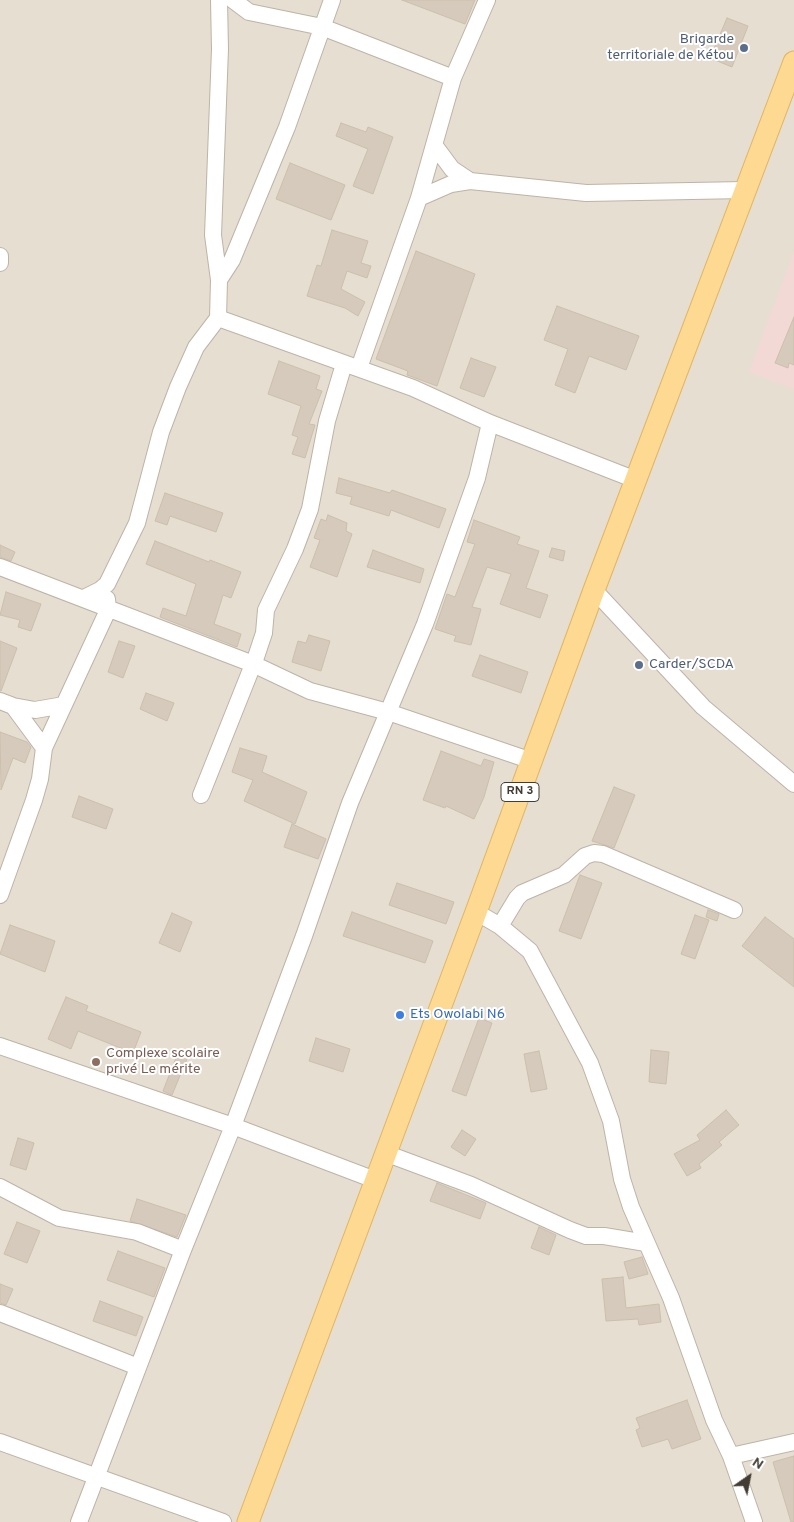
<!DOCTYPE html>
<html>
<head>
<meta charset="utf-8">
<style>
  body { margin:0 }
  #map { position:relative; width:794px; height:1522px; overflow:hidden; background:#f1ece3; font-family:Overpass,sans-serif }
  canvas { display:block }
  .north { position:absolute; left:724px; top:1452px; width:50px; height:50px; -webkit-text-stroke:4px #fff; paint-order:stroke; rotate:33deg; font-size:14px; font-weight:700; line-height:20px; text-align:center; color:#433c34 }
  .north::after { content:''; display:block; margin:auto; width:18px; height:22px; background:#433c34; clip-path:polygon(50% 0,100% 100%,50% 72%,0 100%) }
</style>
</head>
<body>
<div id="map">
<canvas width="794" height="1522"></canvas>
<div class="north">N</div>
</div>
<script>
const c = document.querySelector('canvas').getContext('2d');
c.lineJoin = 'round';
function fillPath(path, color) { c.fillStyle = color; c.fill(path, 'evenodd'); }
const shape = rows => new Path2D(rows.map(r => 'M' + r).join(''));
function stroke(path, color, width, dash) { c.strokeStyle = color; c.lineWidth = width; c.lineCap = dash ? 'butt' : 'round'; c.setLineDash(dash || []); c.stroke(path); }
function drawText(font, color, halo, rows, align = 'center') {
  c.font = font + ' Overpass,sans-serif'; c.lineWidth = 4; c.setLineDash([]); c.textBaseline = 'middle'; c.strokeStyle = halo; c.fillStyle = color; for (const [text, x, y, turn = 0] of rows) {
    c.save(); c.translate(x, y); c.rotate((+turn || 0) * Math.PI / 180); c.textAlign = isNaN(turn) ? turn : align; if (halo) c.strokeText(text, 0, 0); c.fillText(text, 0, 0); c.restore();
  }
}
const residential = shape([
  [0,0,794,0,794,1522,0,1522]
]);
const medical = shape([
  [794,251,794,389,749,372]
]);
const building = shape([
  [402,0,475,0,465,24,402,0],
  [727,18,748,26,732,67,710,58,727,18],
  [341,123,366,132,368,127,393,137,373,194,353,186,368,149,336,136,341,123],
  [290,163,345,185,331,220,276,199,290,163],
  [332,230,368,241,361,263,371,266,367,278,347,271,341,289,365,302,358,316,345,308,307,296,317,265,321,266,332,230],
  [416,251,475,274,437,386,407,375,408,371,376,359,416,251],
  [557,306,639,336,626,370,589,356,575,393,555,385,568,349,544,340,557,306],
  [794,317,794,365,789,363,788,368,775,363,794,317],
  [471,358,496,367,484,397,460,388,471,358],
  [279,361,320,376,316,389,322,391,309,424,315,425,305,458,292,454,298,437,292,435,301,406,268,394,279,361],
  [339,478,390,493,392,490,446,509,439,528,391,510,389,516,350,504,352,497,336,493,339,478],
  [165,493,223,513,216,532,170,516,167,525,155,521,165,493],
  [328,515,347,523,346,531,352,534,337,577,310,567,320,540,314,538,321,519,326,521,328,515],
  [474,520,520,537,517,544,539,551,526,588,548,595,540,618,500,604,511,574,487,567,472,607,481,609,471,645,454,641,456,636,435,629,447,594,455,597,475,544,467,542,474,520],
  [155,541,209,562,210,560,241,572,231,598,223,595,214,624,241,634,237,647,160,617,163,608,186,616,196,584,146,564,155,541],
  [0,545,15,552,11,561,0,557,0,545],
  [552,548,565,551,563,561,549,557,552,548],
  [373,550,424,569,420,583,367,567,373,550],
  [6,592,41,604,31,631,18,627,20,620,0,615,6,592],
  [309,635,330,641,321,671,292,662,298,641,306,643,309,635],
  [0,641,17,648,1,691,0,691,0,641],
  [119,641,135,646,123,678,108,672,119,641],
  [480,655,528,672,521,693,472,676,480,655],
  [146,693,174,703,167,721,140,709,146,693],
  [0,732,27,742,31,747,25,763,13,758,1,790,0,732],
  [240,748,267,756,262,772,307,792,295,824,244,801,253,780,232,772,240,748],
  [441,751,481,766,484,759,494,762,484,797,474,819,446,806,445,808,423,800,441,751],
  [614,787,635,795,614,848,592,841,614,787],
  [79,796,113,809,106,829,72,817,79,796],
  [292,824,326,839,318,859,284,847,292,824],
  [580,875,602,883,581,939,559,931,580,875],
  [397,883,454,902,446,924,389,905,397,883],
  [708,910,719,914,717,921,706,917,708,910],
  [352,912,433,941,425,963,343,936,352,912],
  [172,913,192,922,180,952,159,943,172,913],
  [695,915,709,920,695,959,681,954,695,915],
  [765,917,794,939,794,987,742,946,765,917],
  [10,925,55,941,45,972,0,954,10,925],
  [66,997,88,1006,86,1011,141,1032,133,1053,78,1031,71,1049,48,1039,66,997],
  [479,1018,492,1023,466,1096,452,1091,479,1018],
  [316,1038,350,1049,343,1072,309,1061,316,1038],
  [179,1050,189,1054,172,1095,163,1091,179,1050],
  [651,1050,669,1052,666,1084,649,1082,651,1050],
  [539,1051,547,1089,531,1092,524,1054,539,1051],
  [726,1110,739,1125,719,1142,722,1145,699,1164,701,1168,687,1176,674,1154,700,1140,697,1135,726,1110],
  [462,1130,476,1139,465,1156,451,1147,462,1130],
  [18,1138,34,1143,26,1170,10,1165,18,1138],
  [437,1183,486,1203,480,1219,430,1201,437,1183],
  [137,1199,186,1215,177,1237,130,1221,137,1199],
  [17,1222,40,1231,27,1263,4,1254,17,1222],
  [539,1227,556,1235,549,1255,531,1248,539,1227],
  [118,1251,165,1268,154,1297,107,1280,118,1251],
  [642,1257,648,1274,629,1279,624,1262,642,1257],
  [623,1277,626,1308,659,1304,661,1322,639,1325,638,1319,606,1321,602,1279,623,1277],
  [0,1284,13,1289,6,1305,0,1303,0,1284],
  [100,1301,143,1317,136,1336,93,1321,100,1301],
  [687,1400,701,1439,672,1449,668,1439,642,1447,636,1430,640,1428,636,1418,687,1400],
  [794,1456,794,1522,791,1522,773,1462,794,1456]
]);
const minor = shape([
  [233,0,249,12,322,27,453,78],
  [435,146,452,169,470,181],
  [419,198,451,184,470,181,586,193,744,190],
  [0,256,0,263],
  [219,280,232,260,287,127,332,0],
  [218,318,413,388,490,423,636,480],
  [359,368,419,198,453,78,487,0],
  [0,567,253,664,310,691,388,712,532,761],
  [594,590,703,707,794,784],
  [84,598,100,590,107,584,137,523,161,432,178,387,196,347,218,318,219,280,213,235,220,49,219,0],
  [0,701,13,706,35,710,64,705],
  [13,706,44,748],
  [201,795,256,657,264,633,266,610,295,549,310,509,327,421,344,364],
  [0,895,34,800,40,779,44,748,108,610,107,599],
  [476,912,500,926,530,951,590,1063,611,1121,622,1179,631,1207,671,1298,714,1420,731,1456,754,1522],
  [500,926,517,898,522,893,564,875,585,856,594,853,603,854,734,910],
  [0,1046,233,1126,375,1180],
  [385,1153,471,1185,570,1230,586,1236,604,1236,646,1243],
  [0,1187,59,1218,137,1232,183,1250],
  [0,1313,138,1367],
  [0,1442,223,1522],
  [731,1456,794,1442],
  [79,1522,183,1250,233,1126,304,936,350,803,425,624,477,478,490,423]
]);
const major = shape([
  [248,1522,476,912,594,590,794,62]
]);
const markers = [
  [744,48,5,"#5c6f8a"],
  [639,665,5,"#5c6f8a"],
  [400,1015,5,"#3f7fe0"],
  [96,1062,5,"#8d6e63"]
];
const shields = [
  [520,792,38]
];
const shieldNames = [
  ["RN 3",520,792]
];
const serviceNames = [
  ["Brigarde",734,40],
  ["territoriale de Kétou",734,56],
  ["Carder/SCDA",649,665,"left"]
];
const shopNames = [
  ["Ets Owolabi N6",410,1015]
];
const educationNames = [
  ["Complexe scolaire",106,1054],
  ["privé Le mérite",106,1070]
];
fillPath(residential, '#e5ded1');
fillPath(medical, '#f2d9d6');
fillPath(building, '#d6cabc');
stroke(building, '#cdbfac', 1);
stroke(minor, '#bdb4a6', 18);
stroke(major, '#e2b561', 23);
stroke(minor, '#fff', 16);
stroke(major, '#fdd991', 21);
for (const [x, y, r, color] of markers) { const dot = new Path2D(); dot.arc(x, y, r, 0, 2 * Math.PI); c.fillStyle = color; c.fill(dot); stroke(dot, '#fff', 2); }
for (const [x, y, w] of shields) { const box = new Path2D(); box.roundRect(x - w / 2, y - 9.5, w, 19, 4); c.fillStyle = '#fff'; c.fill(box); stroke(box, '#433c34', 1); }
drawText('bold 12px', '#433c34', null, shieldNames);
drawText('14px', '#4e5e75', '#fff', serviceNames, 'right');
drawText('14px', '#366cbe', '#fff', shopNames, 'left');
drawText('14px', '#785e54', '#fff', educationNames, 'left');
</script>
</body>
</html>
